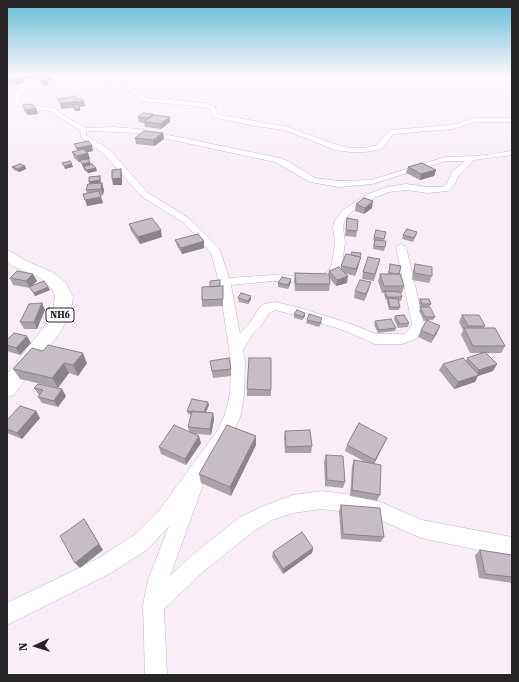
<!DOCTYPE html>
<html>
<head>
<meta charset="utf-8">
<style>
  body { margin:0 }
  #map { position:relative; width:519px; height:682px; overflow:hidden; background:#f9eef8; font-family:"Roboto Serif",serif }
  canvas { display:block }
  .frame { position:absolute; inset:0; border:8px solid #282528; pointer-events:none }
  .north { position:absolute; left:16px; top:626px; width:40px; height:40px; -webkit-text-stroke:3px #fff; paint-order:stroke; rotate:266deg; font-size:11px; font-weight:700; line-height:16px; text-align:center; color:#282528 }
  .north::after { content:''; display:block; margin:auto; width:14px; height:18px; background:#282528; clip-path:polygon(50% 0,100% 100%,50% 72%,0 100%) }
</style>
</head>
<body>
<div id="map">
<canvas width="519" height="682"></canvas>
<div class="frame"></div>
<div class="north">N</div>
</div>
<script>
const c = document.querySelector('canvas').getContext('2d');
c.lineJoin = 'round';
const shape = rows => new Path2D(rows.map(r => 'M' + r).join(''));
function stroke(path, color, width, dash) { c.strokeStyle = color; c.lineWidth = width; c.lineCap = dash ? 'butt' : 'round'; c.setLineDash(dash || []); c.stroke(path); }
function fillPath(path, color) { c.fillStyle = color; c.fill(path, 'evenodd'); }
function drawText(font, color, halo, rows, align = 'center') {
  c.font = font + ' "Roboto Serif",serif'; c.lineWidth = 3; c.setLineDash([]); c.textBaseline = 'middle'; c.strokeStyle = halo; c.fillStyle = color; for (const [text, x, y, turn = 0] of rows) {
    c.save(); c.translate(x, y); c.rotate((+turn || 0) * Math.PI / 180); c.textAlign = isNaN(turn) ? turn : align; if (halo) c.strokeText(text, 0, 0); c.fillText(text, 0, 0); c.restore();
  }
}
const minor = shape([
  [47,74,54,74,25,90,22,94,19,101,29,105,55,108,66,117,86,128,113,127,139,129,280,158,288,161,315,178,339,181,371,180,445,157,478,156,512,151,512,155,474,160,459,175,455,184,448,191,428,193,406,190,389,192,374,198,358,207,349,214,344,222,343,227,345,243,342,264,339,272,334,277,311,282,273,281,231,285,240,334,251,321,260,307,264,304,275,302,297,307,351,324,376,334,402,334,406,333,412,324,396,247,401,244,406,247,424,324,422,330,416,339,402,344,375,344,343,330,291,314,275,310,269,313,260,327,253,334,243,350,245,362,244,394,241,415,229,441,202,479,204,482,170,576,190,557,240,517,261,507,293,495,322,491,362,496,378,501,422,520,512,537,512,557,421,538,376,518,362,514,322,509,293,513,272,520,254,531,204,571,164,609,167,675,145,675,143,605,148,580,169,526,148,549,111,573,7,625,7,603,97,559,134,535,158,512,217,431,225,415,230,394,231,362,219,282,211,253,184,223,141,196,104,154,81,137,80,130,62,119,51,111,29,109,17,105,14,102,16,93,21,88,47,74],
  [90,131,139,133,275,162,310,182,339,187,372,184,446,161,465,161,452,172,447,183,443,187,428,187,406,184,387,187,368,194,343,210,334,222,333,227,335,243,332,264,329,270,326,273,311,276,273,275,229,278,220,250,190,219,147,192,110,150,86,135,86,132,90,131],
  [90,74,96,74,97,80,100,83,135,89,147,98,206,103,215,107,217,113,221,115,288,127,340,146,350,148,365,148,377,145,389,131,391,130,452,125,474,118,512,118,512,122,475,122,453,129,393,134,382,149,365,152,350,152,335,150,285,130,254,126,217,118,212,115,210,109,205,107,143,101,131,91,96,85,91,80,90,74]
]);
const highway = shape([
  [7,250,12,252,24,260,52,272,65,282,73,297,71,311,61,331,14,395,7,397,7,374,47,323,53,311,55,297,52,289,40,278,12,266,7,262,7,250]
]);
const wall = shape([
  [16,74,39,74,31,79,24,79,25,82,16,85,7,84,7,77,17,76],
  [38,78,52,80,48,82,48,85,42,85,42,83,40,83],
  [23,105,36,108,38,114,28,115,24,111],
  [153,114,153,116,170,117,170,122,161,129,145,127,144,123,139,122,138,117],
  [163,133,164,139,154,146,136,144,135,138],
  [74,144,93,151,86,152,88,153,90,159,88,160,91,165,96,168,97,171,88,173,84,170,83,167,86,166,83,167,81,162,79,162,74,158,72,152,77,151],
  [12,167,26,169,19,172,14,170],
  [408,167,436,170,434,176,420,180,406,173],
  [100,179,101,183,104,190,103,195,100,196,103,203,87,206,87,193,86,190,90,184,89,182],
  [356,204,372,208,364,214,355,211],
  [347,218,357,231,356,237,345,236],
  [129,224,162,237,140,244,131,231],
  [417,232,416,236,413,242,402,239,403,235],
  [385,235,383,241,385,247,384,251,373,249,374,240,373,240,374,237],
  [175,240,204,241,204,248,182,254,177,246],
  [360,257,359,264,355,276,347,274,347,283,336,286,330,279,330,284,329,291,295,291,294,280,295,273,328,274,329,271,341,268,341,266],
  [380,259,374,281,362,279,363,272],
  [390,264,399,274,404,286,402,293,400,293,402,297,401,301,398,301,400,307,399,310,389,310,387,302,387,300,386,300,384,295,385,293,382,293,378,281,380,274,388,274],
  [415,264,432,276,429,283,412,280,413,271],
  [10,278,37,281,31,287,48,287,50,290,35,296,30,288,13,285],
  [291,282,288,289,278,287,278,283],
  [221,286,223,293,223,306,202,307,202,300],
  [369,289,364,301,354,298,355,291],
  [238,298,251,299,248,304,239,302],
  [420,299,431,304,429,307,435,317,433,320,428,320,437,333,431,343,418,337,421,330,427,320,424,321,419,311,421,307,419,303],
  [42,303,45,310,37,329,24,329,20,322],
  [294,314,305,316,302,320,294,318],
  [462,315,485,326,484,328,505,346,501,353,486,353,493,371,478,376,475,382,454,389,439,370,443,364,466,361,467,358,481,353,470,353,461,335,463,330,459,322],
  [395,316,409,323,408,327,398,328,394,319],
  [307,320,322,322,319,327,306,323],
  [375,321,396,328,395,331,378,333,374,325],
  [7,340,31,343,20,355,7,351],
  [32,348,87,363,78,376,69,373,58,388,20,379,13,369],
  [271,358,271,396,247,396,247,389],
  [210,361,231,369,231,376,213,378],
  [34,388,66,396,58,407,42,403,38,397,39,395],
  [209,405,206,412,213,413,214,419,211,435,195,434,201,443,186,465,161,454,159,447,189,432,188,427,191,415,188,414,187,411],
  [36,411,40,418,22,439,7,433,7,420],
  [285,431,312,446,311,453,285,453,284,437],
  [387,438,374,464,380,495,377,501,350,496,352,466,354,460,365,462,345,451,347,445],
  [256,445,231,496,201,483,199,474],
  [326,455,345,482,343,488,325,486,324,462],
  [341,505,384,537,381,542,341,539,339,511],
  [313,548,312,553,283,574,272,557,273,552],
  [480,550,512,555,512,583,479,578,475,555]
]);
const shadedWall = shape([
  [30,74,39,74,31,79],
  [50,76,52,80,48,82,48,85,42,85,41,80],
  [23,77,25,82,16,85,15,80],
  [84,101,85,106,80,107,80,111,75,111,74,109,80,107,61,109,60,103],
  [36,108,38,114,28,115,26,110],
  [153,114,154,119,148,122,148,118],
  [170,117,170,122,161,129,160,124],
  [163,133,164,139,154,146,153,140],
  [92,145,93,151,79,154,77,148],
  [88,153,90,159,79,162,77,156],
  [90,162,91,165,83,167,82,164],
  [72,164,73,167,65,169,64,166],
  [25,166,26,169,19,172,18,169],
  [96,168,97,171,88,173,87,170],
  [121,169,122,175,122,185,113,185,112,179],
  [436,170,434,176,420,180,421,174],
  [100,176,101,183,90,185,89,182],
  [102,183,104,190,103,195,101,189],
  [101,197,103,203,87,206,85,200],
  [373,201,372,208,364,214,365,208],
  [161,230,162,237,140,244,138,237],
  [204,241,204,248,182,254,181,248],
  [361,257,359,264,355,276,356,269],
  [33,274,37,281,30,288,26,281],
  [348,276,347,283,336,286,337,280],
  [291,279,291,282,288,289,288,285],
  [371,282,369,289,364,301,366,294],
  [48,287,50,290,35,296,34,293],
  [251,296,251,299,248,304,248,301],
  [42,303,45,310,37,329,34,322],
  [305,313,305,316,302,320,303,317],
  [440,326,437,333,431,343,434,336],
  [27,336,31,343,20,355,16,348],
  [83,353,87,363,78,376,73,365],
  [64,363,69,373,58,388,52,378],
  [497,364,493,371,478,376,475,382,454,389,458,382,476,376,479,370],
  [62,389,66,396,58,407,54,401],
  [208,402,209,405,204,417,204,414],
  [36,411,40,418,22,439,17,433],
  [213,413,214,419,211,435,210,429],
  [199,436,201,443,186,465,185,459],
  [256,436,256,445,231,496,230,487],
  [387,438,373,466,375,460],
  [84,519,88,525,103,550,80,568,75,563],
  [313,548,312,553,283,574,283,569]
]);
const building = shape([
  [44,75,50,76,47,78,47,80,41,80,41,78,38,78,44,75],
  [12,76,23,77,15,80,7,79,7,77,12,76],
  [76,96,77,99,82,98,84,101,60,103,57,99,76,96],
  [32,104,36,108,26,110,23,105,32,104],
  [80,105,79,108,74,109,74,106,80,105],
  [143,113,153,114,148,118,138,117,143,113],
  [154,115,170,117,160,124,144,122,154,115],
  [144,131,163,133,153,140,135,138,144,131],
  [88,141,92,145,77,148,74,144,88,141],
  [83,149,88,153,77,156,72,152,83,149],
  [88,159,90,162,82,164,80,160,88,159],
  [70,161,72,164,64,166,62,163,70,161],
  [422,163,436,170,421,174,408,167,422,163],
  [20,164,25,166,18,169,12,167,20,164],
  [92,164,96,168,87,170,83,167,92,164],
  [121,169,121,178,112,179,112,170,121,169],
  [100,176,100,180,89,182,89,177,100,176],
  [102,183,101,189,86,190,88,184,102,183],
  [99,191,101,197,85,200,83,194,99,191],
  [364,198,373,201,365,208,356,204,364,198],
  [152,218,161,230,138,237,129,224,152,218],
  [347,218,358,220,357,231,346,230,347,218],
  [407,229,417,232,414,238,403,235,407,229],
  [376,230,386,232,384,239,374,237,376,230],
  [198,234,204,241,181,248,175,240,198,234],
  [375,240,386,241,385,247,374,246,375,240],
  [352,252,361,253,360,257,351,255,352,252],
  [346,254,361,257,356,269,341,266,346,254],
  [368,257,380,259,375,274,363,272,368,257],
  [390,264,401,266,399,274,389,273,390,264],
  [415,264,432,267,432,276,414,273,415,264],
  [339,267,348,276,337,280,329,271,339,267],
  [17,271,33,274,26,281,10,278,17,271],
  [295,273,329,274,330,284,296,284,295,273],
  [380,274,400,274,404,286,384,286,380,274],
  [282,277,291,279,288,285,278,283,282,277],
  [220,280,220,286,210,287,210,281,220,280],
  [360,280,371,282,366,294,355,291,360,280],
  [44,281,48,287,34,293,29,287,44,281],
  [223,286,223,299,202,300,202,287,223,286],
  [385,291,400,292,402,297,387,297,385,291],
  [241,293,251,296,248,301,238,298,241,293],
  [388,298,398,299,400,307,390,307,388,298],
  [420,299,429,299,431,304,422,304,420,299],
  [42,303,34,322,20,322,29,304,42,303],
  [420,307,430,307,435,317,425,317,420,307],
  [297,310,305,313,303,317,294,314,297,310],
  [309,314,322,318,320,323,307,320,309,314],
  [404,315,409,323,400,324,395,316,404,315],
  [462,315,479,315,485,326,468,326,462,315],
  [391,319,396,328,379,330,375,321,391,319],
  [427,320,440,326,434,336,421,330,427,320],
  [464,328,495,328,505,346,473,346,464,328],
  [14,333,27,336,16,348,7,345,7,340,14,333],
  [48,345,83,353,73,365,64,363,52,378,13,369,32,348,43,351,48,345],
  [485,352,497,364,479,370,467,358,485,352],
  [229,358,231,369,212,371,210,361,229,358],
  [249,358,271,358,271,390,247,389,249,358],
  [463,358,479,375,458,382,443,364,463,358],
  [38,384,62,389,54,401,38,397,43,390,34,388,38,384],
  [192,399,208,402,204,412,192,412,187,411,192,399],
  [20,406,36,411,17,433,7,429,7,420,20,406],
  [192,411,213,413,210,429,188,427,192,411],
  [359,423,387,438,375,460,347,445,359,423],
  [174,425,199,436,185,459,159,447,174,425],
  [227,425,256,436,230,487,199,474,227,425],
  [310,430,312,446,286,447,285,431,310,430],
  [326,455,343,456,345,482,327,480,326,455],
  [354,460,381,465,380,495,352,490,354,460],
  [341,505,380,508,384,537,343,534,341,505],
  [84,519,99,544,75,563,60,536,84,519],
  [302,532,313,548,283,569,273,552,302,532],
  [480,550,512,555,512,577,485,574,480,550]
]);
const shields = [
  [60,315,28]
];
const shieldNames = [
  ["NH6",60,315]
];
stroke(minor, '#beb4bd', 1);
stroke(highway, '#beb4bd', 1);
fillPath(minor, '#fff');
fillPath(highway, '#fff');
fillPath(wall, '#aba3aa');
fillPath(shadedWall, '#8b848b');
fillPath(building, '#c7bdc6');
stroke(building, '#8b848b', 1);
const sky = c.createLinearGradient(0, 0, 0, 170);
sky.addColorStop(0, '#61bcd5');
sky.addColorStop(0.44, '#fcf7fc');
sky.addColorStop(1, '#fcf7fc00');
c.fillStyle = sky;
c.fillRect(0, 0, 519, 170);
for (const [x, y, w] of shields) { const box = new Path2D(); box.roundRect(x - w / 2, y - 7, w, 14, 3); c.fillStyle = '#fff'; c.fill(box); stroke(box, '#282528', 1); }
drawText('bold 9px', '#282528', null, shieldNames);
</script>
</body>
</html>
